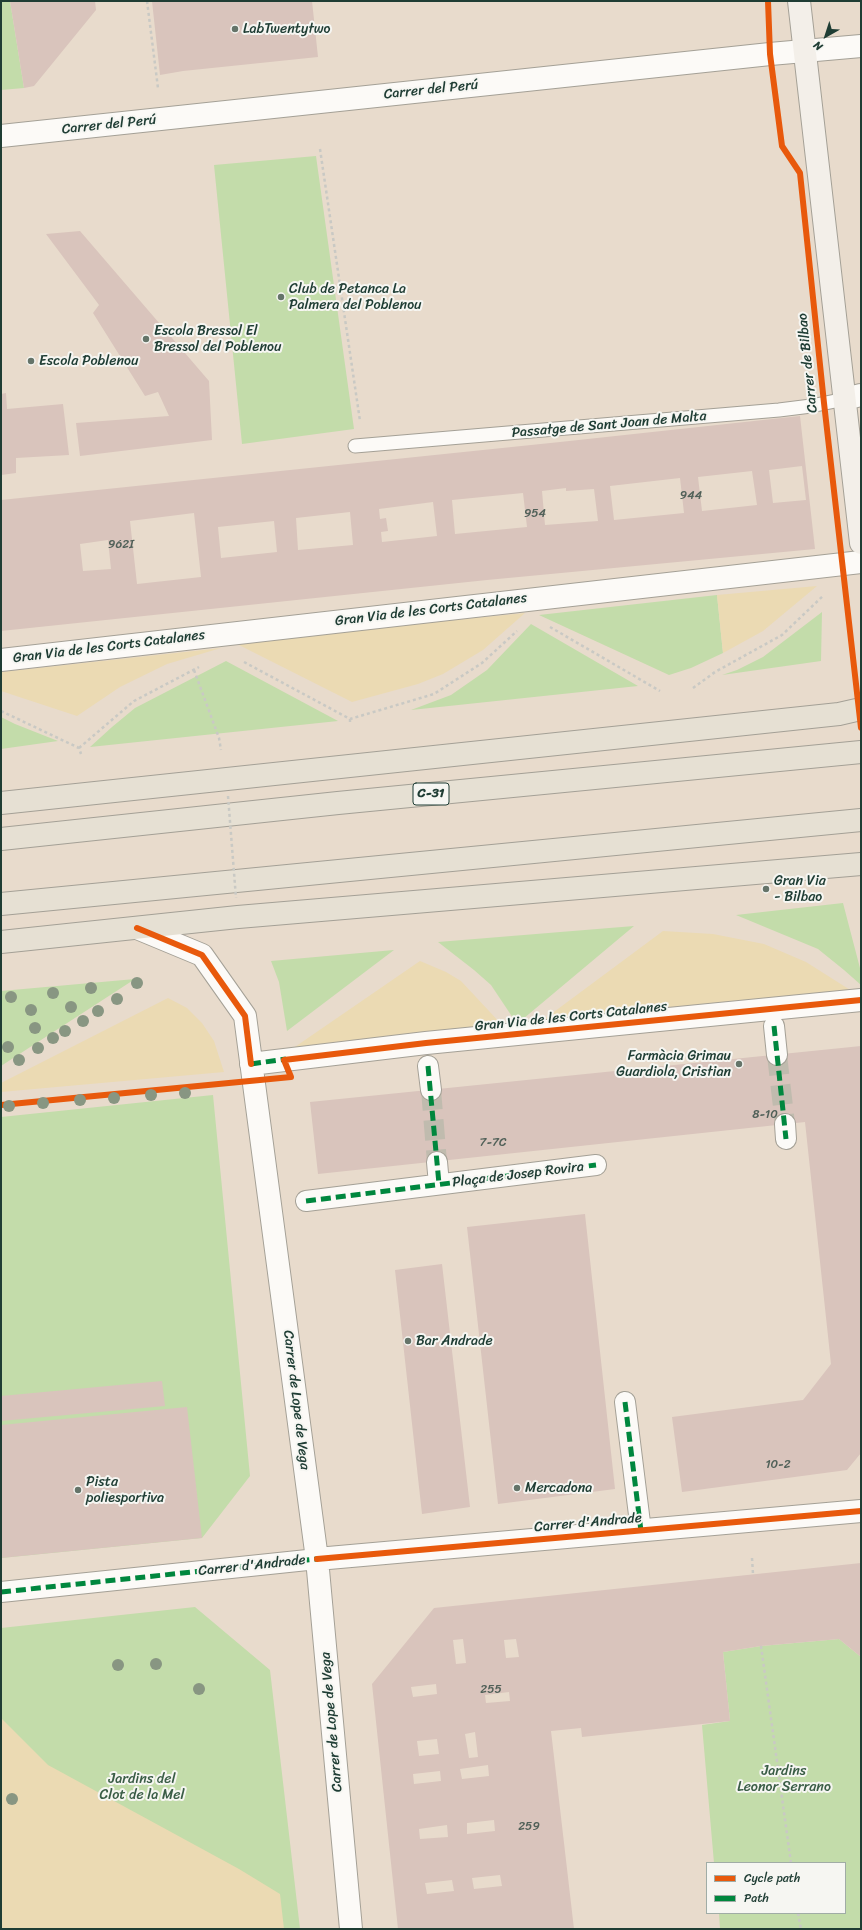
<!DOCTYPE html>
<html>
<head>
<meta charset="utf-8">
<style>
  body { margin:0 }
  #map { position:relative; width:862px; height:1930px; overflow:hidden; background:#e8dbcc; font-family:Sriracha,sans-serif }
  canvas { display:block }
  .frame { position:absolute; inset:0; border:2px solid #1f3d34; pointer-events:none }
  .legend { position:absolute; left:706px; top:1862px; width:140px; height:52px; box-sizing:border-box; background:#f6f6f2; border:1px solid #a0aca6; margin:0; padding:5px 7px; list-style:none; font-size:12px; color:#1f3d34 }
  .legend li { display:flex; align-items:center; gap:8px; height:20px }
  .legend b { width:20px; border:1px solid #a0aca6 }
  .north { position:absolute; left:806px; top:16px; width:40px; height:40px; -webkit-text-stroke:3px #f6f6f2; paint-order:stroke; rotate:219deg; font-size:11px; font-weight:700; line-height:16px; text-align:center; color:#1f3d34 }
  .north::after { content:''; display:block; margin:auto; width:14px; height:18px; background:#1f3d34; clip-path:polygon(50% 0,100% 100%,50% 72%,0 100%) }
</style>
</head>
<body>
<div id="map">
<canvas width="862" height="1930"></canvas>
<div class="frame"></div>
<ul class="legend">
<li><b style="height:5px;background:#e8590c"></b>Cycle path</li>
<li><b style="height:5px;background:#00873e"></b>Path</li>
</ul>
<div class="north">N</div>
</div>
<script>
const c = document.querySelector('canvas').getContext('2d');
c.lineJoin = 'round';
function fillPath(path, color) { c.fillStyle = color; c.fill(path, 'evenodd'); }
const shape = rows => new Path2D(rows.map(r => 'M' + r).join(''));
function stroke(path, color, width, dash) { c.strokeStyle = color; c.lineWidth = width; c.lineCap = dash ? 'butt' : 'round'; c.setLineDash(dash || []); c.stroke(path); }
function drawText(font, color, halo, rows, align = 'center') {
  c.font = font + ' Sriracha,sans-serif'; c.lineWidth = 4; c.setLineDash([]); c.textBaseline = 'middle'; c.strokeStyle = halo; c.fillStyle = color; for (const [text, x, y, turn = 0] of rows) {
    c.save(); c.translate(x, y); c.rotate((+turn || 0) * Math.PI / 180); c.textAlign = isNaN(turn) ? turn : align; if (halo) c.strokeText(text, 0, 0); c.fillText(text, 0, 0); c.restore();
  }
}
const green = shape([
  [1,1,10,1,24,88,1,90],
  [316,156,354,429,242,444,214,165],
  [717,595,723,653,691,668,669,675,539,615],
  [822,612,821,661,722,675,737,670,763,657],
  [531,624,638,686,411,710,451,695,487,670],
  [226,661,338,721,90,747,112,727,135,708],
  [1,717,15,724,58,741,1,749],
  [843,903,861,972,861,985,844,970,818,949,736,915],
  [634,926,517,1024,491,985,474,970,438,942],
  [394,950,287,1031,279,982,271,961],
  [135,979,1,1066,1,991],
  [213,1095,250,1476,202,1538,1,1558,1,1117],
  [195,1607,270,1670,300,1929,1,1929,1,1628],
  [839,1639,861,1657,861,1929,720,1929,719,1913,845,1913,845,1863,714,1863,702,1725,730,1721,723,1652,761,1646]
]);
const sand = shape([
  [817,586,763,631,723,653,717,595],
  [525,613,483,650,443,674,418,684,352,702,233,642],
  [221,648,167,664,120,687,77,716,1,691,1,672],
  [663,931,713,934,764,944,806,962,855,993,539,1023],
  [420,961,446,972,461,981,503,1026,289,1051],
  [168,998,187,1008,202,1023,214,1041,224,1072,1,1092,1,1083],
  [1,1718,48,1765,239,1869,280,1894,284,1929,1,1929]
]);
const building = shape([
  [10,1,95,1,96,10,34,86,24,88],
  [152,1,312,1,318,57,183,71,160,75],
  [80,231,209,381,212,440,80,456,76,423,169,416,158,392,145,396,93,313,99,305,46,234],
  [6,393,7,409,63,404,69,455,16,458,16,473,1,475,1,394],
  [800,416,815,549,487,580,1,631,1,500,560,442],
  [802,466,806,500,773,503,769,470],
  [752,471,757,505,702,511,698,477],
  [680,478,684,513,614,520,610,486],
  [566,488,566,491,594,489,598,521,545,525,542,491],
  [523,493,527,527,455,534,452,500],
  [433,502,437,536,382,542,381,532,388,531,386,518,380,519,379,509],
  [350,512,353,545,298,550,296,518],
  [194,513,201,577,137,584,130,521],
  [274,521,277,552,221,558,218,527],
  [108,540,111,569,83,571,80,544],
  [861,1046,861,1453,847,1470,682,1492,672,1417,803,1400,831,1364,805,1122,318,1174,310,1102],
  [585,1214,615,1489,498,1504,467,1227],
  [442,1264,470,1507,422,1514,395,1270],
  [162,1381,165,1406,1,1421,1,1396],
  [187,1407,202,1538,1,1558,1,1425],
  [861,1563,861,1657,839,1639,761,1646,723,1652,730,1721,582,1737,581,1728,551,1731,574,1929,398,1929,372,1684,434,1608],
  [463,1639,466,1663,456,1664,453,1640],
  [516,1639,519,1657,506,1658,504,1640],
  [436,1684,437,1694,413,1697,411,1687],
  [509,1692,510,1701,486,1703,485,1695],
  [475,1732,478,1757,469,1758,465,1734],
  [437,1739,439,1754,419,1756,417,1741],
  [488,1765,489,1776,462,1779,460,1769],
  [440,1771,441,1781,414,1784,413,1774],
  [494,1820,495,1831,467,1834,467,1823],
  [447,1825,448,1837,420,1839,419,1829],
  [500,1875,502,1886,474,1889,472,1878],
  [452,1880,454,1891,427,1894,425,1883]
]);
const pedestrianTunnel = shape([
  [777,1055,785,1124],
  [431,1090,437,1162]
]);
const path = shape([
  [147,1,158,88],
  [320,149,360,421],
  [550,627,660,691],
  [244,662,350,719,434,694,482,663,517,631],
  [194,670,219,738,221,750],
  [693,688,715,672,782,635,824,595],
  [1,711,79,748,81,754],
  [350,719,350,724],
  [79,748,134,701,199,667],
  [752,1558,753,1574],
  [761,1646,791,1863],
  [798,1913,801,1929]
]);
const service = shape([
  [355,446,779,410,811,406,845,399]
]);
const pedestrian = shape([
  [774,1026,777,1055],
  [428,1066,431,1090],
  [785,1124,786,1139],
  [437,1162,439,1184],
  [306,1201,596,1165],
  [625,1402,641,1531],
  [1,1592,317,1559]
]);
const minor = shape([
  [1,136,770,54,861,46],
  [845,399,861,395],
  [1,660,861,562],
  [137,928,202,955,245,1016,317,1559,351,1929],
  [251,1064,426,1043,861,1000],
  [317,1559,861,1511]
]);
const secondary = shape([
  [799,1,861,543]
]);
const primary = shape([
  [1,803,839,714,861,709],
  [1,942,238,917,861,864]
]);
const trunk = shape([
  [1,839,338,803,861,752],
  [1,904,861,820]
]);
const pathBridge = shape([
  [228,796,236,898]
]);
const quiet = shape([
  [774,1026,786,1139],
  [251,1064,286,1059],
  [428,1066,439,1184],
  [306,1201,596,1165],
  [625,1402,641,1531],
  [1,1592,317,1559]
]);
const cycleway = shape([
  [768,1,770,54,782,146,800,173,824,403,861,728],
  [137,928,202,955,245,1016,251,1064],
  [1,1105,291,1077,284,1060,426,1043,861,1000],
  [317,1559,861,1511]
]);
const trees = [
  [137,983],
  [91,988],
  [53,993],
  [11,997],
  [117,999],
  [71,1007],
  [31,1010],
  [98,1011],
  [83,1021],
  [35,1028],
  [65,1031],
  [53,1038],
  [8,1047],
  [38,1048],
  [19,1060],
  [185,1093],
  [151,1095],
  [114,1098],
  [80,1100],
  [43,1103],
  [9,1106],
  [156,1664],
  [118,1665],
  [199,1689],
  [12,1799]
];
const markers = [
  [235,29,4,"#657469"],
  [281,297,4,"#657469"],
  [146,339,4,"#657469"],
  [31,361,4,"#657469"],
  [766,889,4,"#657469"],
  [739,1064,4,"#657469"],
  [408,1341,4,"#657469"],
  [517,1488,4,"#657469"],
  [78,1490,4,"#657469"]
];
const numberNames = [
  ["944",691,496],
  ["954",535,514],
  ["962I",121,545],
  ["8-10",765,1115],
  ["7-7C",493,1143],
  ["10-2",778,1465],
  ["255",491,1690],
  ["259",529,1827]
];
const shields = [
  [431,794,36]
];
const shieldNames = [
  ["C-31",431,794]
];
const poiNames = [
  ["LabTwentytwo",243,29],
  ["Club de Petanca La",289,289],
  ["Palmera del Poblenou",289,305],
  ["Escola Bressol El",154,331],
  ["Bressol del Poblenou",154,347],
  ["Escola Poblenou",39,361],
  ["Gran Via",774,881],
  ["- Bilbao",774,897],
  ["Farmàcia Grimau",731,1056,"right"],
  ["Guardiola, Cristian",731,1072,"right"],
  ["Bar Andrade",416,1341],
  ["Pista",86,1482],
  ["poliesportiva",86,1498],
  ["Mercadona",525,1488]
];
const streetNames = [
  ["Carrer del Perú",431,90,-6],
  ["Carrer del Perú",109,125,-6],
  ["Carrer de Bilbao",808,363,-96],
  ["Passatge de Sant Joan de Malta",609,425,-5],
  ["Gran Via de les Corts Catalanes",431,610,-7],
  ["Gran Via de les Corts Catalanes",109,647,-7],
  ["Gran Via de les Corts Catalanes",571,1017,-6],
  ["Plaça de Josep Rovira",518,1175,-7],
  ["Carrer de Lope de Vega",296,1400,83],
  ["Carrer d'Andrade",588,1523,-5],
  ["Carrer d'Andrade",252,1566,-6],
  ["Carrer de Lope de Vega",332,1722,-95]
];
const parkNames = [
  ["Jardins",784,1771],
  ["Leonor Serrano",784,1787],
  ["Jardins del",142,1779],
  ["Clot de la Mel",142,1795]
];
fillPath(green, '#c3dcaa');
fillPath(sand, '#ebdab3');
fillPath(building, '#d9c4bc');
stroke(pedestrianTunnel, '#c0bbae', 20, [20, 10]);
stroke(service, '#a4a096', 15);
stroke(pedestrian, '#a4a096', 22);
stroke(minor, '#a4a096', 24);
stroke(secondary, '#a4a096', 24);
stroke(primary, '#a4a096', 24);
stroke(trunk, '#a4a096', 24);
stroke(path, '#c9c9c4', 2.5, [3, 3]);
stroke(service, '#fcfaf7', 13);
stroke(pedestrian, '#fcfaf7', 20);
stroke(minor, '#fcfaf7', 22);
stroke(secondary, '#f3efe9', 22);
stroke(primary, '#e6e0d3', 22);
stroke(trunk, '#e6e0d3', 22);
stroke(pathBridge, '#c9c9c4', 2.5, [3, 3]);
stroke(quiet, '#00873e', 5, [10, 5]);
stroke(cycleway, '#e8590c', 6);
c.fillStyle = '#889682';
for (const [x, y] of trees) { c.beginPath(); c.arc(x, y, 6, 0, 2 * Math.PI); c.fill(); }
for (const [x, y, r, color] of markers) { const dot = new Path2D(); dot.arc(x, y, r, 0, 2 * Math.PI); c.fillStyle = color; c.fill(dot); stroke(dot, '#f6f6f2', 1.5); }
drawText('12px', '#506058', null, numberNames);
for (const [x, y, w] of shields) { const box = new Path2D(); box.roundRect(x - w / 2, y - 11, w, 22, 3); c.fillStyle = '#f6f6f2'; c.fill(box); stroke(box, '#1f3d34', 1); }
drawText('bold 13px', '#1f3d34', null, shieldNames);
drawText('14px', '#1f3d34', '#f6f6f2', poiNames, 'left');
drawText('14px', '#1f3d34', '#f6f6f2', streetNames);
drawText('14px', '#3a5d46', '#f6f6f2', parkNames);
</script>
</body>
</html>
